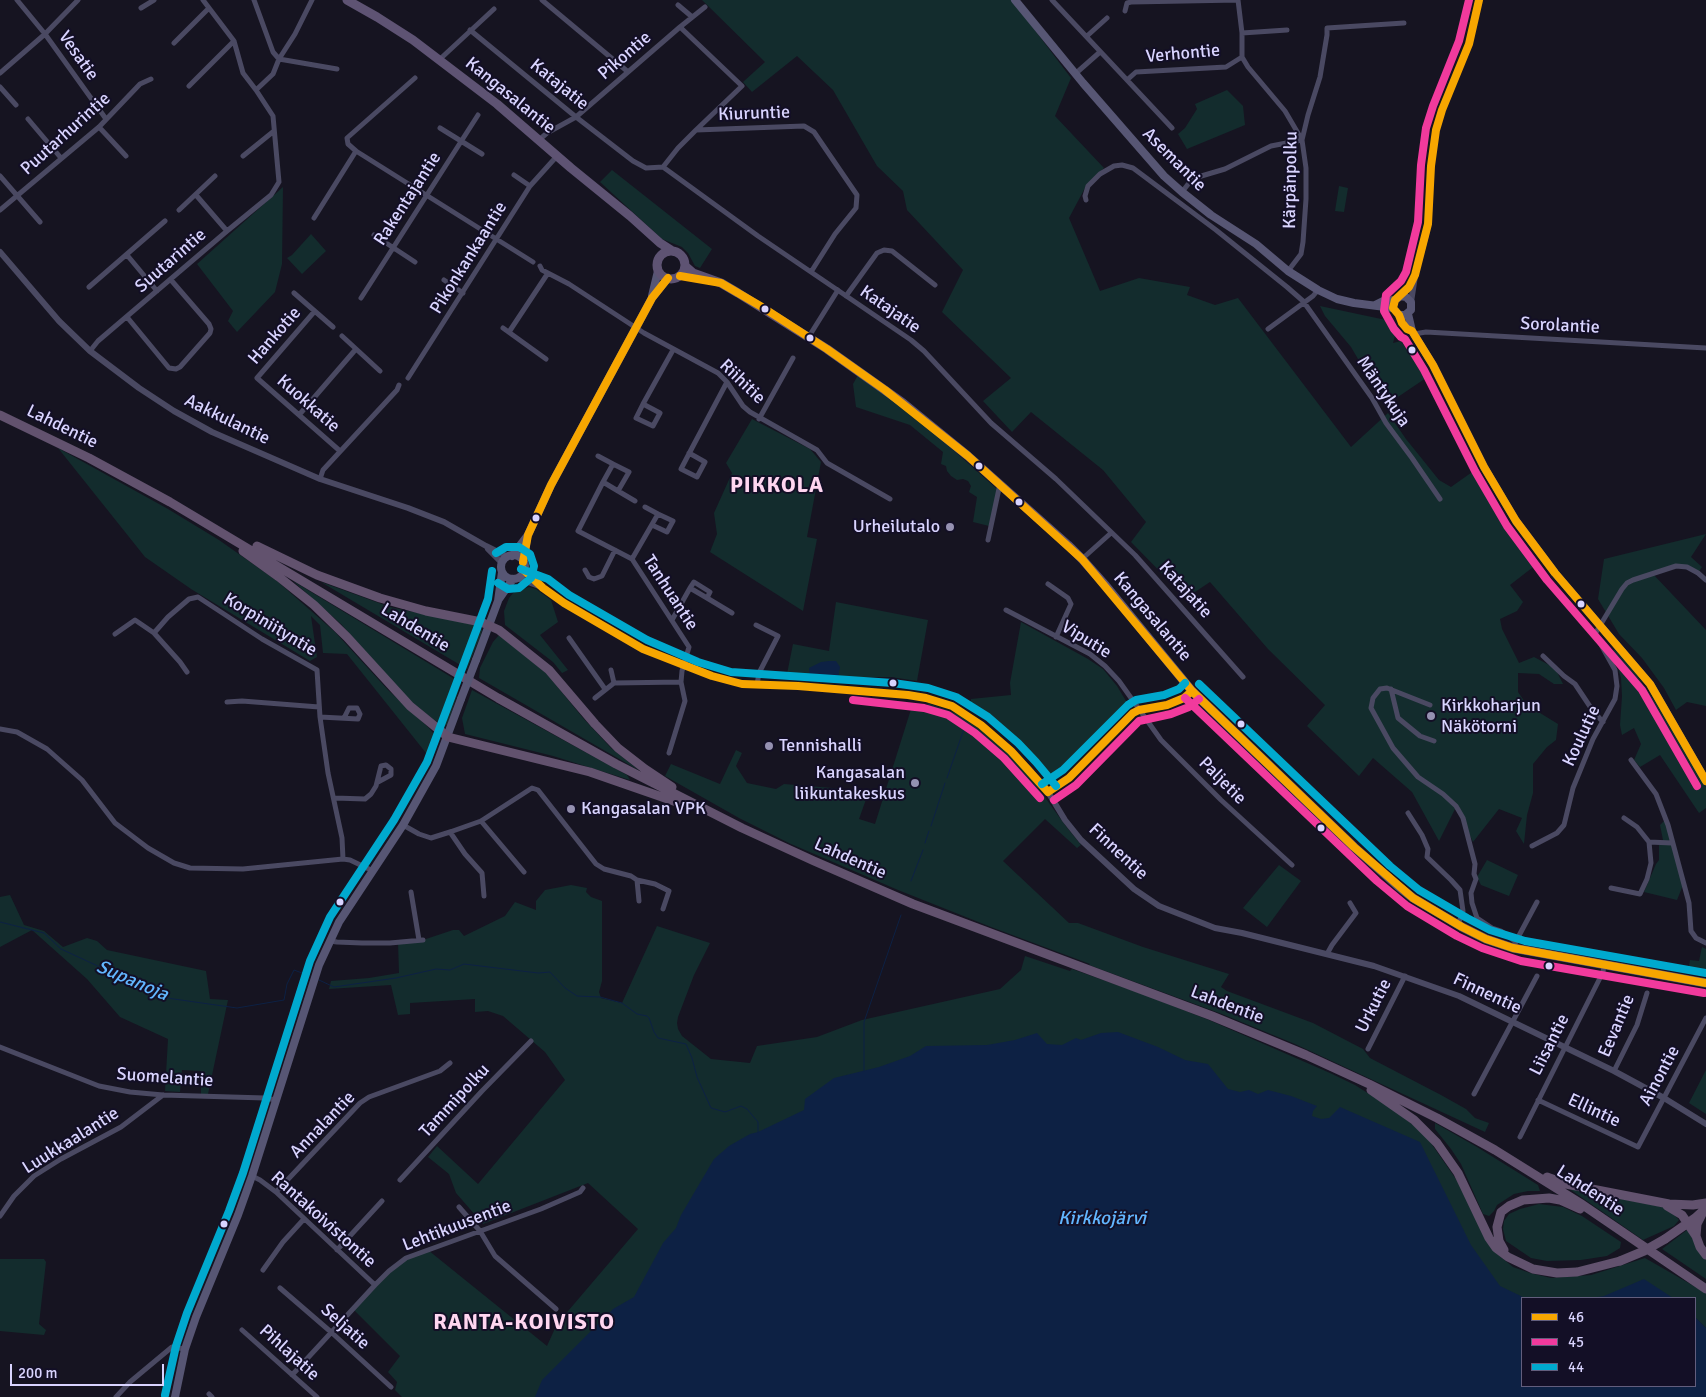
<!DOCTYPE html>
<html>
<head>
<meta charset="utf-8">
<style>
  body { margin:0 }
  #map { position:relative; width:1706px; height:1397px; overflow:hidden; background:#161421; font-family:Signika,sans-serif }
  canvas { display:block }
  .legend { position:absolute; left:1521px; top:1297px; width:175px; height:90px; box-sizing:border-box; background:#130f26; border:1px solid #625e7d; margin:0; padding:6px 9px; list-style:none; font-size:15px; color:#d9d4ff }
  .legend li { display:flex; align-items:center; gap:10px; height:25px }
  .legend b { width:25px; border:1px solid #625e7d }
  .scale { position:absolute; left:10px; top:1364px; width:154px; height:22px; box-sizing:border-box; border:2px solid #d9d4ff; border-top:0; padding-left:6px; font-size:15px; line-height:18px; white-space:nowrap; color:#d9d4ff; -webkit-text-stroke:4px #130f26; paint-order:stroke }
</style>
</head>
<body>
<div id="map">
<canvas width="1706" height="1397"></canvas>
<ul class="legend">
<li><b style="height:6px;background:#f7a600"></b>46</li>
<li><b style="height:6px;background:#f13a9d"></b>45</li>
<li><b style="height:6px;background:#00a9ce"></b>44</li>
</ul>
<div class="scale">200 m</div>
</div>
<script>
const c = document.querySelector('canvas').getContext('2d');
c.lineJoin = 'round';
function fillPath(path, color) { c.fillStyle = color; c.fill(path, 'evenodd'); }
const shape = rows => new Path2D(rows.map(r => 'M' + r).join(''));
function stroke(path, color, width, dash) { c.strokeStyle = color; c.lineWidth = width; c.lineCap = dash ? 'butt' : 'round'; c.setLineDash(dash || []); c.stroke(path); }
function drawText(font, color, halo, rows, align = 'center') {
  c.font = font + ' Signika,sans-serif'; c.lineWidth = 4; c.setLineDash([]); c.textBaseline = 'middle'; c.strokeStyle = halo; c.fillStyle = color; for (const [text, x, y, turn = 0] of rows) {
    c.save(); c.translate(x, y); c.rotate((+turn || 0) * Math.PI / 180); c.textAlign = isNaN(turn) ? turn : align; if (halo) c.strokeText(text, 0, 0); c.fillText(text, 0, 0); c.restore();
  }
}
const green = shape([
  [702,0,1012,0,1071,78,1055,116,1104,168,1086,186,1069,218,1100,291,1139,278,1190,287,1187,295,1215,305,1238,298,1351,447,1388,413,1406,439,1439,480,1451,487,1475,470,1493,499,1537,564,1510,585,1523,602,1517,611,1500,619,1502,629,1519,663,1534,657,1555,668,1563,684,1554,684,1539,674,1518,673,1518,692,1527,705,1558,724,1556,740,1547,747,1533,764,1533,793,1527,815,1524,844,1516,831,1522,818,1499,809,1473,842,1456,807,1439,841,1412,792,1373,758,1359,776,1307,726,1325,705,1268,649,1210,582,1186,598,1131,542,1146,522,1103,470,1031,412,1012,432,983,401,1011,378,942,312,963,270,907,210,903,191,877,166,833,90,797,56,752,92,743,82,765,62],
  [1227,90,1243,106,1245,125,1187,149,1178,134,1185,128,1197,109,1195,104],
  [612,170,712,249,700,268,695,266,688,253,682,247,662,239,600,182],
  [1339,186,1348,188,1344,212,1335,211],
  [283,187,282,264,275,292,237,332,228,321,233,311,197,264],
  [311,234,326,251,302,274,287,258,292,255],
  [1320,306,1386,320,1400,330,1401,335,1395,336,1393,343,1401,341,1426,378,1386,405,1359,362,1361,360,1358,359,1351,347,1325,316],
  [858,375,903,405,998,490,989,526,973,522,977,497,969,492,971,486,968,481,963,479,957,480,951,476,947,471,946,466,941,464,943,452,910,425,856,407,853,384],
  [752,419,810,449,821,462,807,537,817,539,803,611,710,552,717,534,714,513,732,473,726,463],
  [58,448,168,509,219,540,277,581,335,632,388,690,429,728,437,738,430,758,347,654,323,653,320,625,311,616,317,657,310,661,191,589,145,557],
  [1706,534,1691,557,1702,567,1698,573,1676,566,1653,574,1706,630,1706,706,1687,702,1676,710,1664,688,1642,658,1619,634,1598,599,1604,559],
  [293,581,461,683,448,724,445,726,434,720,408,699,341,624],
  [321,582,390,607,479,626,482,630,481,635,467,669],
  [529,587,536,589,551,600,558,622,540,635,568,670,562,673,553,662,505,625,504,611,509,598,514,592],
  [836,602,928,620,917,681,891,677,829,677,787,674,793,644,829,651],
  [1021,622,1088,659,1103,669,1117,686,1126,701,1125,711,1066,770,1059,774,1052,774,1043,769,970,705,971,699,1011,695,1010,683],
  [499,635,546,673,583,718,611,748,640,771,479,678,480,668,493,642],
  [1614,649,1632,668,1656,703,1706,787,1706,808,1699,813,1660,755,1640,767,1634,760,1641,744,1634,728,1622,735,1620,725,1622,696,1621,678,1613,651],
  [472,690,627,775,630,780,553,756,465,734,462,718],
  [928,703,963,716,985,732,1009,754,1031,778,1065,825,1081,845,1077,848,1045,819,1003,861,1069,923,1078,923,1143,947,1229,974,1221,987,1227,991,1313,1023,1363,1049,1370,1058,1441,1095,1466,1109,1475,1118,1489,1123,1485,1132,1295,1044,1222,1014,1089,965,1090,964,991,927,898,890,791,844,739,818,665,776,671,764,720,784,736,750,742,753,736,766,747,783,776,789,784,784,869,791,859,819,875,824,912,706,926,708],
  [1665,820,1683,885,1677,900,1644,892,1656,864,1659,860,1659,845,1664,845,1660,825],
  [1487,860,1518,875,1509,896,1481,885,1477,877],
  [1279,865,1301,881,1267,927,1243,908],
  [571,885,587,888,586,892,591,897,602,901,602,981,599,992,601,998,622,1003,657,926,710,943,694,975,678,1017,677,1023,678,1029,682,1036,711,1059,750,1063,757,1046,817,1037,862,1020,1000,989,1021,970,1025,956,1070,971,1072,969,1145,995,1209,1020,1330,1073,1355,1085,1377,1099,1401,1115,1426,1136,1458,1182,1496,1253,1513,1267,1530,1273,1551,1278,1591,1275,1645,1258,1706,1293,1706,1328,1695,1317,1695,1298,1525,1298,1522,1297,1522,1386,1695,1386,1706,1397,402,1397,395,1390,397,1382,388,1372,400,1356,353,1309,400,1262,428,1250,547,1346,557,1324,638,1229,588,1183,483,1224,456,1193,449,1174,428,1157,437,1146,478,1184,565,1080,545,1052,503,1016,488,1011,475,1012,475,999,410,1003,410,1014,398,1015,391,985,329,989,331,981,369,978,399,973,398,942,423,940,453,930,459,930,464,936,505,916,515,902,536,910,536,901,545,890],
  [10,895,24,925,44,931,63,947,87,938,97,941,107,950,206,971,210,999,228,1000,208,1094,201,1094,201,1071,182,1070,180,1092,165,1091,168,1039,120,1017,87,979,32,930,0,947,0,897],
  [1702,947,1706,949,1706,974,1688,972,1690,960,1699,961],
  [1706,1070,1706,1114,1689,1103],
  [1435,1123,1477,1147,1538,1185,1540,1191,1528,1191,1514,1194,1497,1205,1494,1211,1489,1216,1483,1214,1461,1164,1451,1149,1435,1129],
  [1568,1188,1668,1208,1679,1220,1674,1226,1643,1240],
  [1539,1204,1563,1207,1582,1216,1621,1242,1620,1248,1607,1256,1581,1260,1547,1261,1531,1258,1506,1241,1503,1229,1504,1221,1509,1214,1520,1209],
  [1687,1230,1706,1258,1706,1279,1662,1249],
  [0,1259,44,1259,46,1262,39,1324,46,1330,44,1335,0,1331]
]);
const water = shape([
  [829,661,836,661,840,667,838,679,810,676,809,668,821,662],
  [1118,1032,1158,1047,1185,1060,1208,1064,1228,1089,1240,1092,1249,1090,1258,1094,1268,1090,1291,1096,1317,1106,1313,1111,1312,1116,1321,1119,1329,1118,1340,1107,1420,1142,1471,1245,1500,1286,1525,1298,1522,1298,1522,1386,1695,1386,1695,1317,1706,1328,1706,1397,535,1397,542,1380,613,1309,634,1297,663,1243,676,1228,681,1215,714,1159,729,1146,750,1134,758,1132,804,1110,805,1099,834,1078,879,1067,910,1056,926,1046,987,1045,1015,1040,1037,1033,1047,1044,1062,1045,1076,1038,1081,1040,1101,1033],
  [1644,1279,1673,1298,1591,1298,1604,1296]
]);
const stream = shape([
  [947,778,966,723],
  [931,826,945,783],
  [925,843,929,831],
  [911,881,923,850],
  [0,922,44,933,61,949,167,998,237,1008,284,1000,287,984,294,970,310,976],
  [319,980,334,987,396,978,436,969,450,970,464,964,538,973,550,972,565,988,577,996,600,997,622,1003,637,1014,647,1016,649,1018,654,1032,658,1038,686,1044,692,1058,697,1077,711,1108,725,1112,741,1106,747,1109,758,1122,758,1132],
  [864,1071,864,1022,901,915]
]);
const minor = shape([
  [17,0,45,34,106,119],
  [203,0,234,41,243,73,256,90],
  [254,0,273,52,279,59,337,69],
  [542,0,627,71],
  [1052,0,1172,128],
  [678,5,691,16],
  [141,8,154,0],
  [1125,11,1127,3,1131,2,1238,0],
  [470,30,576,117,633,161,646,168,663,167,758,236,911,340,924,351,991,423,1056,479,1135,555,1243,677],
  [1242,33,1287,30],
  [1087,36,1107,18],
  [174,43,209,8],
  [439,60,494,9],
  [0,73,45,34,78,0],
  [1075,74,1100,52],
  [1127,80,1136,72,1226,67,1242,57],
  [189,86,234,41],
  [0,87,16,105],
  [28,119,61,158],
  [99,127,126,156],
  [440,128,482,154],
  [696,130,742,86,680,27,705,7],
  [539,140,547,133,576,117,680,27],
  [356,151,533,262],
  [243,156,274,131],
  [663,167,678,148,696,130,804,126,814,132,857,195,856,208,835,234,811,272],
  [514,175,530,186],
  [0,176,40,222],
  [1182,192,1189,183,1198,177,1225,169,1271,146,1302,140,1285,111,1248,67,1242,57,1242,33,1238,0],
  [196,195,227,231],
  [1086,200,1085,196,1088,186,1100,174,1114,166,1122,165,1133,168,1216,230,1287,287,1303,301,1372,398,1386,423,1412,458,1440,499],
  [0,210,99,127,140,84,151,79],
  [179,210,215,176],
  [314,218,356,151,348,144,347,138,415,78],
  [374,235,415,262],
  [127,255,157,291],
  [540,266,542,270,569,284,644,333,718,373,727,382,743,406,750,412,817,450,827,463,890,499],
  [1288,271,1301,254,1303,242,1306,199,1306,168,1302,140,1308,115,1320,77,1327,35,1327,28,1404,23],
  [444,280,463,293],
  [89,287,165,221],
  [294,293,333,327],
  [846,296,877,253,884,250,892,251,935,285],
  [361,298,478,115],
  [314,312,257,378,340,451],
  [127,317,169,368,176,369,180,367,210,333,211,329,209,324,171,280],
  [503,328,546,359],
  [1268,329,1313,296,1318,290],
  [509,332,548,273],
  [1414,334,1426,332,1706,348],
  [342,336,380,371],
  [808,338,838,290],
  [90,351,98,341,227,231,271,195,279,182,273,116,256,90,273,74,279,59,295,34,312,0],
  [408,378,530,186,557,156],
  [643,404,660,413,653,426,636,418,643,404,673,350],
  [299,415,356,349],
  [759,419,793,358],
  [689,453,705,462,697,477,681,469,692,448,727,382],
  [598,456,613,464],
  [320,479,323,470,397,390,399,385],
  [603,482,618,491,629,472,613,464,603,482,578,531,632,559,689,647,682,671,681,682,685,701,669,753],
  [618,491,635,501],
  [645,507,658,514],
  [988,540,1000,484],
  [632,559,658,514,673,521,667,532,652,525],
  [1082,559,1111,533],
  [585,570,589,577,594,579,602,576,615,550],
  [1048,584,1068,598,1071,604,1056,637],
  [707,598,732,613],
  [1006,610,1090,654,1105,666,1119,681,1161,740,1221,800,1292,865],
  [672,620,690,588,694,582,710,592,707,598,690,588],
  [756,625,778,636,759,673,757,685],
  [115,634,135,620,154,633],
  [569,638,605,689],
  [1543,656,1564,676,1575,684,1593,711,1603,722],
  [611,670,614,683],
  [187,672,180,662,154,633,168,617,189,599,198,597,262,639,317,670,320,717,328,773,342,838,343,859],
  [1391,689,1398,718,1420,736,1434,741],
  [595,698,614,683,681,682],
  [227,702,242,701,319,707],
  [1430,705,1387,688,1380,689,1373,698,1371,708,1393,748,1418,777,1443,794,1456,806,1463,818,1475,864,1474,874,1476,879,1471,893,1472,903,1477,918,1492,928,1501,931,1516,942],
  [320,717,358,719,360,714,357,708,349,708,344,718],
  [0,729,17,732,47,749,82,780,115,823,148,848,174,863,190,868,243,869,343,859,350,860,373,871],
  [1631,760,1656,794,1668,825,1689,903,1691,931,1696,938,1706,943],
  [1048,792,1069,778,1133,713,1139,710,1167,705,1184,698,1192,691],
  [335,798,365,799,371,794,376,786,381,766,386,765,391,769,391,775,378,782],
  [1408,813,1422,835,1428,849,1427,857,1451,880,1460,890,1463,911,1458,925],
  [481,821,524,872],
  [403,825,419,834,431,838,450,832,481,821,532,788,538,790,596,864,604,869,631,876,637,880,639,901],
  [450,832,465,854,482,873,484,896],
  [1649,842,1672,843],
  [1532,846,1557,833,1564,825,1573,788,1593,739,1615,699,1617,686,1615,670,1595,634,1622,589,1627,583,1633,580,1676,566,1687,567,1698,573,1706,580],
  [637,880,655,884,669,891,663,909],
  [1611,888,1640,894,1647,879,1651,863,1649,842,1637,827,1624,818],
  [411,892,419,940],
  [330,941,337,942,362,943,390,943,423,940],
  [1515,943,1537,902],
  [1327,954,1332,945,1356,913,1350,903],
  [0,1047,99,1086,130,1092,163,1095,265,1098,276,1100],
  [1368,1049,1405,976],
  [1614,1071,1637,1025,1647,993],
  [1474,1094,1537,976],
  [1538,1100,1638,1147,1706,1018],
  [1520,1137,1603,972,1604,965],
  [252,1176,260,1180,276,1192,375,1285],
  [400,1180,482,1091,531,1041],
  [276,1192,360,1103,369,1097,440,1071,450,1063],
  [459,1207,480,1231,495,1256,556,1309],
  [0,1216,14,1196,34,1176,61,1159,121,1127,163,1095],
  [337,1250,382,1201],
  [263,1270,283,1242,304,1219],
  [280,1288,331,1332,391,1387],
  [242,1330,317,1397],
  [292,1375,375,1285,389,1271,406,1258,541,1209,580,1192,583,1188],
  [209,1394,212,1397],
  [116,1397,130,1382,172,1347,185,1349]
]);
const tertiary = shape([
  [0,252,59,321,90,351,139,388,174,411,212,432,320,479,408,508,444,522,486,546,508,557],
  [1401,296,1409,287,1415,275,1426,235,1429,214,1431,166,1436,130,1442,110,1469,44,1479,0],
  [1411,302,1415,276],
  [488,549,502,563],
  [524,570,543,588,564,603,601,625,643,649,712,676,742,684,798,686,908,695,926,698,952,706,981,725,1028,768,1048,792,1065,820,1081,840,1134,889,1159,906,1215,928,1242,933,1374,966,1459,996,1614,1071,1664,1098,1706,1124],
  [517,578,539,586]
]);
const secondary = shape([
  [1015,0,1083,83,1164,176,1182,192,1211,215,1256,244,1288,271,1318,290,1337,299,1354,303,1393,308],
  [652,296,658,271],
  [1375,305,1383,301,1395,300,1401,296,1406,297,1411,302,1411,310,1405,315,1399,315],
  [1408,314,1412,331,1433,365,1484,467,1516,521,1555,573,1650,684,1706,781],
  '501 567a12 12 0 1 1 24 0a12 12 0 1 1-24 0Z',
  [512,556,528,535,551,485,652,298,668,278],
  [523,562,527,539],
  [499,599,513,579],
  [476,660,498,601,502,572],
  [175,1397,185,1349,196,1317,238,1215,252,1176,319,965,339,922,403,825,436,766,461,699]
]);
const primary = shape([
  [347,0,377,17,413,40,497,104,571,168,630,216,660,243,671,250],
  '657 265a14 14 0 1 1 28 0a14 14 0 1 1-28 0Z',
  [685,266,693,273,721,283,738,293,827,349,903,403,968,456,1068,545,1082,559,1106,586,1192,691,1354,847,1398,886,1413,898,1462,927,1486,939,1513,948,1706,983]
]);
const trunk = shape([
  [0,415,89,458,170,502,498,698,616,764,742,828,814,861,913,904,1212,1016,1306,1055,1369,1084,1437,1118,1495,1150,1580,1203,1706,1289],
  [257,546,317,575,380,598,426,611,481,622,499,630,549,670,595,724,618,748,645,769,672,787],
  [243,551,279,577,314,605,347,637,410,706,448,737,590,772,685,805],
  [1371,1090,1414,1120,1437,1143,1458,1173,1489,1238,1496,1248,1508,1257,1533,1269,1557,1273,1577,1272,1620,1261],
  [1547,1177,1566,1184,1669,1204,1693,1205,1706,1203],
  [1667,1206,1682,1215,1696,1236],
  [1702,1214,1697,1224,1696,1236,1700,1247,1706,1255],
  [1665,1239,1695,1218,1706,1208],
  [1504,1250,1499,1241,1497,1227,1501,1212,1509,1206,1523,1200,1549,1198,1560,1200,1580,1209]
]);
const secondaryBridge = shape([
  [461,699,476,660]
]);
const trunkBridge = shape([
  [1620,1261,1644,1251,1665,1239]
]);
const bus1 = shape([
  [1479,0,1469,44,1442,110,1436,130,1431,166,1428,224,1415,275,1409,287,1395,300,1393,308,1399,315,1402,323,1407,329,1412,331,1433,365,1484,467,1516,521,1555,573,1650,684,1706,781],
  [680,276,721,283,762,307,827,349,885,390,968,456,1082,559,1192,691,1354,847,1413,898,1462,927,1486,939,1513,948,1706,983],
  [523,562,528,535,551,485,652,298,668,278],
  [524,570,543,588,564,603,643,649,712,676,742,684,798,686,908,695,926,698,952,706,981,725,1011,751,1048,792],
  [1048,792,1069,778,1133,713,1139,710,1167,705,1184,698,1192,691]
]);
const bus2 = shape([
  [1469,0,1459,41,1433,106,1426,128,1421,165,1418,222,1406,272,1401,281,1386,295,1384,311,1394,329,1401,337,1405,339,1424,370,1475,471,1507,526,1547,580,1642,690,1697,786],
  [1185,698,1377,881,1407,906,1457,936,1482,948,1521,961,1704,993],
  [853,700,924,708,948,715,975,733,1004,758,1040,798],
  [1054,800,1076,785,1139,721,1171,714,1189,707,1199,699]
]);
const bus3 = shape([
  [496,553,506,547,519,547,530,554,534,566,531,578,519,588,508,589,498,583],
  [521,569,548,579,569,595,647,640,698,662,731,672,893,683,928,688,956,697,988,717,1018,743,1036,762,1056,786],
  [1199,684,1390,866,1419,890,1467,918,1490,930,1525,941,1706,973],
  [1042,784,1063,770,1128,705,1136,700,1164,695,1179,689,1185,683],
  [165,1395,176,1346,187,1313,229,1211,243,1173,310,961,330,917,394,820,427,762,488,599,492,571]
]);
const markers = [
  [765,309,4.5,"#d9d4ff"],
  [810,338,4.5,"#d9d4ff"],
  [1412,350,4.5,"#d9d4ff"],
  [979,466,4.5,"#d9d4ff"],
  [1019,502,4.5,"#d9d4ff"],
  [536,518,4.5,"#d9d4ff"],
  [950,527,5,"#9591b1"],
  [1581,604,4.5,"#d9d4ff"],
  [893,683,4.5,"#d9d4ff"],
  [1431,716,5,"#9591b1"],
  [1241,724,4.5,"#d9d4ff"],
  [769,746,5,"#9591b1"],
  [915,783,5,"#9591b1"],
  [571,809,5,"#9591b1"],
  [1321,828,4.5,"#d9d4ff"],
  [340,902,4.5,"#d9d4ff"],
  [1549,966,4.5,"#d9d4ff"],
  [224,1224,4.5,"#d9d4ff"]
];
const streetNames = [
  ["Verhontie",1183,54,-5],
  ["Vesatie",78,56,55],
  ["Pikontie",625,56,-41],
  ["Katajatie",559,85,39],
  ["Kangasalantie",510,96,39],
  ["Kiuruntie",754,114,-2],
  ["Puutarhurintie",66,134,-42],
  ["Asemantie",1174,160,45],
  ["Kärpänpolku",1291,180,-89],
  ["Rakentajantie",408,199,-57],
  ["Pikonkankaantie",469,258,-58],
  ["Suutarintie",171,261,-41],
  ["Katajatie",890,310,35],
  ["Sorolantie",1560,326,3],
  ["Hankotie",275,336,-49],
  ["Riihitie",742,382,44],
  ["Mäntykuja",1383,392,56],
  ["Kuokkatie",308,404,41],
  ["Aakkulantie",227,420,26],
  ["Lahdentie",62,427,26],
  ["Katajatie",1185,590,48],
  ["Tanhuantie",670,593,57],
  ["Kangasalantie",1152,617,50],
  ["Korpiniityntie",270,625,31],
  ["Lahdentie",415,628,31],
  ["Viputie",1086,640,32],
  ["Koulutie",1582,736,-65],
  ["Paljetie",1222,781,45],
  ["Finnentie",1118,852,43],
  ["Lahdentie",850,859,24],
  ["Finnentie",1487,994,25],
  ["Lahdentie",1227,1005,21],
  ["Urkutie",1374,1006,-63],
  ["Eevantie",1617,1026,-67],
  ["Liisantie",1550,1045,-63],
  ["Ainontie",1660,1076,-62],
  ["Suomelantie",165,1078,4],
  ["Tammipolku",455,1101,-47],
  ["Ellintie",1594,1111,25],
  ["Annalantie",323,1125,-46],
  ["Luukkaalantie",71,1141,-32],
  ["Lahdentie",1590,1191,33],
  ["Rantakoivistontie",323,1220,42],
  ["Lehtikuusentie",457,1226,-21],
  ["Seljatie",345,1327,42],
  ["Pihlajatie",289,1353,42]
];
const poiNames = [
  ["Urheilutalo",940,527,"right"],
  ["Kirkkoharjun",1441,706],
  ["Näkötorni",1441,727],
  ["Tennishalli",779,746],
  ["Kangasalan",905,773,"right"],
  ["liikuntakeskus",905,794,"right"],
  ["Kangasalan VPK",581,809]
];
const waterNames = [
  ["Supanoja",132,981,23],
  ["Kirkkojärvi",1102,1219]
];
const districtNames = [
  ["PIKKOLA",777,486],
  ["RANTA-KOIVISTO",524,1323]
];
fillPath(green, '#132c2d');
fillPath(water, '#0d2144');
stroke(stream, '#0d2144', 1);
stroke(minor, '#4a4962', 5);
stroke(tertiary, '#4a4962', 6);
stroke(secondary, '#575674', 8);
stroke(primary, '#5e5373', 9);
stroke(trunk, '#62526e', 9);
stroke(secondaryBridge, '#575674', 8);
stroke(trunkBridge, '#62526e', 9);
stroke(bus1, '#f7a600', 8);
stroke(bus2, '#f13a9d', 8);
stroke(bus3, '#00a9ce', 8);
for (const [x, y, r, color] of markers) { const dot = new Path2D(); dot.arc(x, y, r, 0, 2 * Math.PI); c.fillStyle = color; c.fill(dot); stroke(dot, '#130f26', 2); }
drawText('18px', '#d9d4ff', '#130f26', streetNames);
drawText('18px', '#d9d4ff', '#130f26', poiNames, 'left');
drawText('italic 19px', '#62b6ff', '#130f26', waterNames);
c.letterSpacing = '1px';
drawText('bold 22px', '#ffd6f0', '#130f26', districtNames);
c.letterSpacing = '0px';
</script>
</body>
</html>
